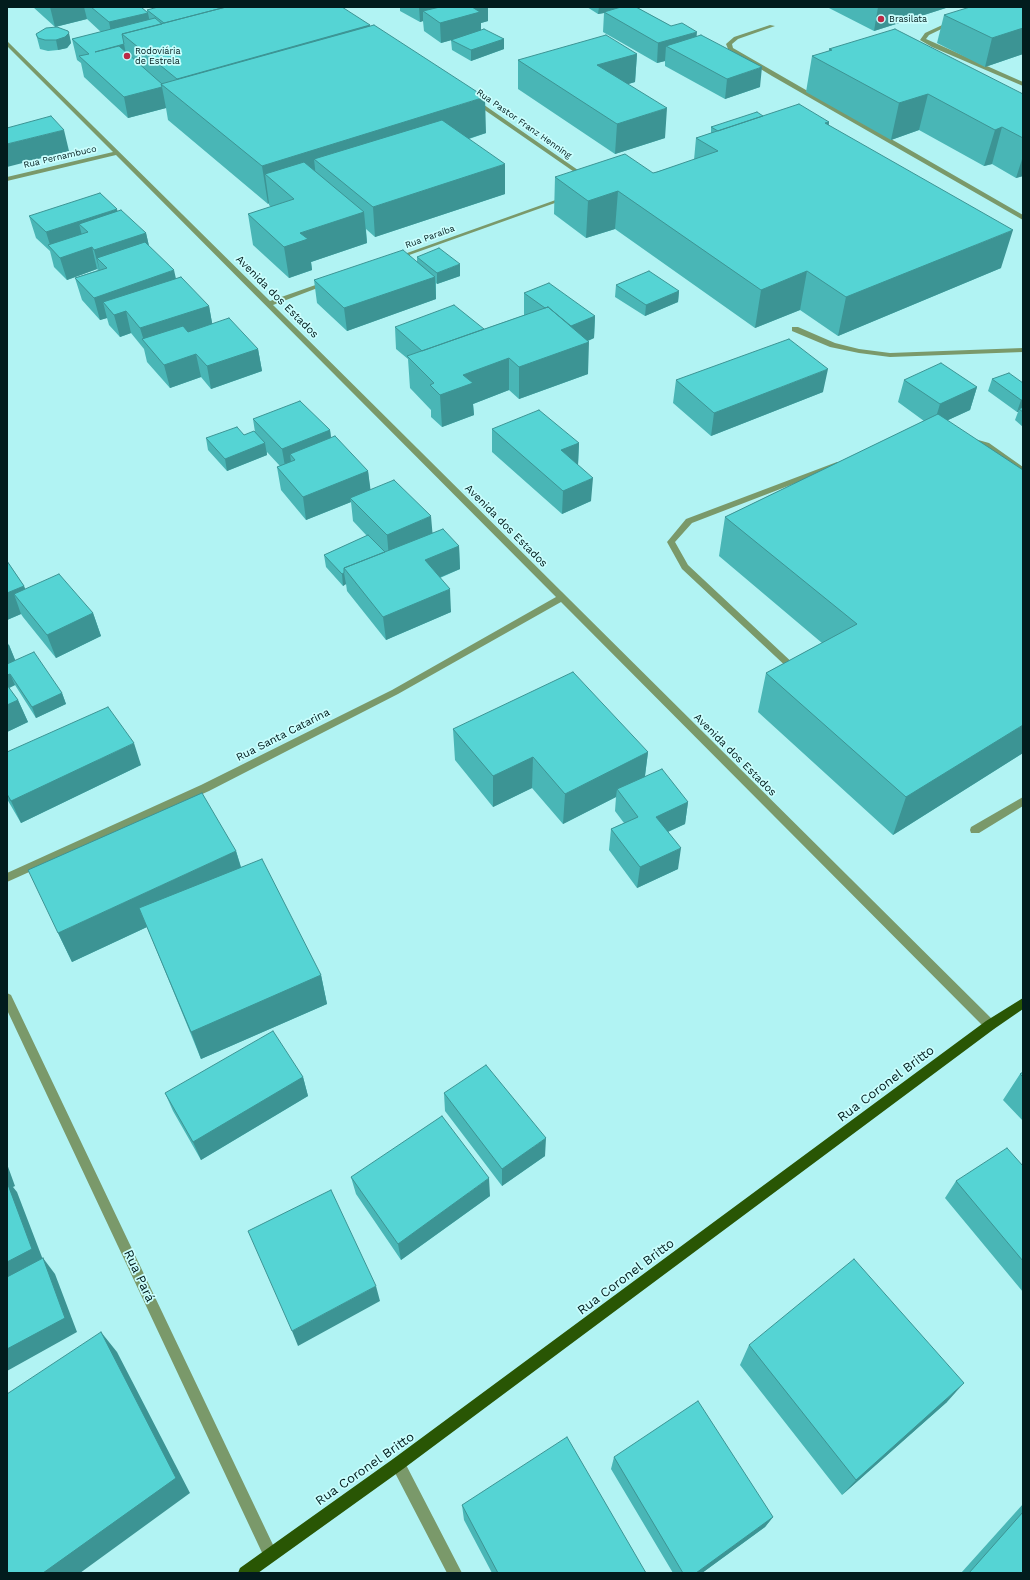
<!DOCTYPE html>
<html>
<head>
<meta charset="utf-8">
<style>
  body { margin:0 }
  #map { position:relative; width:1030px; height:1580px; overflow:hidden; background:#b1f3f3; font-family:"Work Sans",sans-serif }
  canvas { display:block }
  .frame { position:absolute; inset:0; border:8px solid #021c1d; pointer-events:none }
</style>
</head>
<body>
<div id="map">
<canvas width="1030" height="1580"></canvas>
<div class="frame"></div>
</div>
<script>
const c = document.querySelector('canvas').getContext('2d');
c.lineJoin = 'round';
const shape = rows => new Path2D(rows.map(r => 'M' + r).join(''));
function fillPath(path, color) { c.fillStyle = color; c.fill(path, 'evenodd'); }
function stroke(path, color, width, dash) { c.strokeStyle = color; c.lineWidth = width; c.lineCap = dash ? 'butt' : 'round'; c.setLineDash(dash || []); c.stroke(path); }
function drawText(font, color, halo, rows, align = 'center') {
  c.font = font + ' "Work Sans",sans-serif'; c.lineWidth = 3.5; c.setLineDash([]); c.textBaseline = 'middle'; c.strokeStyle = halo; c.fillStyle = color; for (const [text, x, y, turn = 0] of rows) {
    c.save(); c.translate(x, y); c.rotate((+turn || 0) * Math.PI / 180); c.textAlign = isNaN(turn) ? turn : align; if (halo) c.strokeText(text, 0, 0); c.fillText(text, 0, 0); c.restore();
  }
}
const minor = shape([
  [951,21,956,22,929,35,926,39,1023,82,1023,86,932,47,920,40,925,33,951,21],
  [770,25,775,26,738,39,732,44,733,48,1023,215,1023,220,772,76,728,49,726,44,734,37,770,25],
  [7,41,270,301,324,282,328,282,328,284,273,305,994,1021,996,1025,994,1029,990,1030,986,1029,561,602,398,694,209,791,7,882,7,873,201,785,392,690,556,597,116,155,7,181,7,177,113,152,7,46,7,41],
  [473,100,477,100,588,177,583,178,473,102,473,100],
  [564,197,569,198,398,259,393,258,564,197],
  [792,327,798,327,835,343,859,349,890,353,1023,348,1023,352,890,357,859,353,830,347,792,331,792,327],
  [968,438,971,438,989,443,1023,467,1023,474,983,447,968,442,968,438],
  [837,462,841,464,840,466,692,523,675,542,688,565,797,667,799,669,794,672,791,671,682,569,667,542,686,519,837,462],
  [1023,797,1023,806,979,833,971,833,970,830,971,827,1023,797],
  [7,993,11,995,275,1549,277,1554,275,1559,270,1561,265,1559,7,1010,7,993],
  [398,1457,403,1459,462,1573,447,1573,393,1469,391,1464,393,1459,398,1457]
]);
const major = shape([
  [1023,998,1023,1009,994,1029,403,1469,258,1573,238,1573,240,1568,393,1459,986,1021,1023,998]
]);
const wall = shape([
  [33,7,141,7,147,12,147,10,370,26,486,133,469,139,505,194,375,237,366,229,367,243,311,262,312,270,289,278,253,245,248,214,271,207,269,205,269,203,268,204,168,120,166,108,128,118,84,77,81,63,77,60,72,39,101,32,87,19,55,27],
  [400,7,488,7,488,21,481,23,481,30,504,39,504,49,471,61,452,50,451,40,441,43,424,31,423,21,420,22,400,11],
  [587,7,636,7,671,26,697,36,760,87,725,99,665,66,665,61,657,63,603,32,604,13,598,14],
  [827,7,949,7,874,31],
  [1023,7,1023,54,985,67,937,43,944,15],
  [68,31,71,43,67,48,58,50,48,51,40,49,36,34],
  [829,49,1023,94,1023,176,1016,178,992,164,984,166,919,130,891,140,806,92,812,56,829,51],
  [637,54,635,82,628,84,665,138,615,154,518,89,518,60],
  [763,116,829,122,829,125,1001,268,838,336,800,310,755,328,615,229,586,238,554,214,555,177,653,173,694,160,696,138,711,133,711,127],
  [118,212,146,233,149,246,176,279,209,306,212,323,258,349,262,371,211,389,201,377,170,388,147,362,144,349,131,333,120,337,109,325,107,318,100,320,82,300,75,278,98,270,97,269,67,280,54,267,50,251,36,238,29,216],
  [417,257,460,276,437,284,436,283,436,299,347,331,317,303,314,280,417,262],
  [616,285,679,291,678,302,645,316,615,297],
  [524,293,595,316,594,338,588,341,588,374,519,399,509,390,473,404,474,415,442,427,431,417,431,410,410,388,408,359,396,349,395,327,484,329,524,315],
  [992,379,1023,383,1023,427,1015,420,1018,412,1017,412,988,391],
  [676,380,823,392,711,436,673,403],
  [904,380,977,387,970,410,948,420,1023,753,893,835,758,712,766,673,822,643,719,556,725,517,924,421,898,402],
  [253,419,330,430,331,438,368,471,370,490,433,533,459,546,460,569,440,578,451,612,386,640,347,591,346,584,343,586,326,567,324,555,367,536,353,521,351,502,306,520,281,490,277,467,280,466,267,452,267,455,227,471,208,450,206,438,244,435,255,432],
  [492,429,579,443,578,465,591,501,562,514,492,452],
  [7,561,24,586,25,589,93,613,101,636,56,658,23,617,21,614,7,620],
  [7,642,9,645,15,660,62,693,66,704,36,718,15,685,9,688,18,700,28,722,7,732],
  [453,729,648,752,645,776,688,802,685,824,668,832,678,869,637,888,609,850,611,829,624,823,615,811,616,797,563,824,532,788,493,807,455,760],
  [7,752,141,765,21,823,7,799],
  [236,851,241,867,321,975,327,1004,201,1059,147,927,72,962,58,933],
  [1023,1072,1023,1121,1003,1100,1020,1074],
  [303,1077,308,1096,201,1160,173,1111,165,1093],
  [444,1093,545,1156,502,1186,445,1111],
  [1023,1166,1023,1292,945,1198,956,1181],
  [351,1177,490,1196,401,1260,356,1194],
  [749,1345,947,1402,842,1495,740,1365],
  [614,1457,773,1517,765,1527,702,1573,673,1573,611,1469],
  [1023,1504,1023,1573,961,1573],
  [462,1505,646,1573,492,1573,464,1520]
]);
const shadedWall = shape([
  [50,7,84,7,87,19,55,27],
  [419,7,462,7,423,11,423,21,420,22],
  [470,7,488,7,488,21,481,23,481,32,441,43,440,23],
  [599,7,628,7,604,12,604,13,598,14],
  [878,7,949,7,874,31],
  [148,13,152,33,122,34,113,42,109,22],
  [370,25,373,60,181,100,177,79],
  [1023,28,1023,54,985,67,992,38],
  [697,32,695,52,666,46,665,61,657,63,658,43],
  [69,33,71,43,67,48,58,50,56,40],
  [504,39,504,49,471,61,471,50],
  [124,44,128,64,95,52],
  [637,54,635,82,596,94,597,65],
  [762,67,760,87,725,99,727,79],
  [162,87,166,108,128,118,124,97],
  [928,94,919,130,891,140,899,103],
  [485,97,486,133,340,180,314,159,317,188,265,174,269,203,268,204,262,166],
  [667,108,665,138,615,154,617,124],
  [829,122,823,158,825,123],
  [1002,127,992,164,984,166,995,130],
  [64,130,69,151,7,167,7,144],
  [1023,156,1023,176,1016,178],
  [505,164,505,194,375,237,373,207],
  [618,191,615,229,586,238,588,201],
  [117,209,122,230,79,224,84,243,51,248,46,232],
  [364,212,367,243,311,262,312,270,289,278,284,247,300,233],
  [1013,230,1001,268,838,336,846,297],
  [146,233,151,255,107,268,97,258,100,272,94,250],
  [92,247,97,269,67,280,60,258],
  [460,264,460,276,437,284,437,273],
  [174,270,179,292,126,311,131,333,120,337,114,315,103,302,107,318,100,320,94,298],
  [807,271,800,310,755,328,761,290],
  [435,277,436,299,347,331,344,308],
  [679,291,678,302,645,316,646,305],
  [209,306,213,328,144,341,140,328],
  [595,316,594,338,569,349,570,326],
  [589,342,588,374,519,399,519,367],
  [258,349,262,371,211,389,207,366],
  [196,354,201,377,170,388,164,365],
  [509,358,509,390,473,404,474,415,442,427,440,395,463,375],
  [828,369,823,392,711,436,714,413],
  [977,387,970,410,933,427,940,404],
  [1021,400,1023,400,1023,410,1019,409,1018,412,1017,412],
  [330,430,333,453,295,460,290,454,292,469,286,472,282,449],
  [265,443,267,455,227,471,225,459],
  [579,443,578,465,561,450],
  [368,471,371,493,350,498,351,502,306,520,303,497],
  [593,478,591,501,562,514,563,491],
  [431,516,433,539,389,558,387,535],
  [459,546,460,569,426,583,425,560],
  [344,573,346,584,343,586,342,574],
  [24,586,33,609,14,594,21,614,7,620,7,593],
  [450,589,451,612,386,640,383,617],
  [93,613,101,636,56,658,47,635],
  [7,645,9,645,18,667,7,672],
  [10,674,15,685,7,689,7,675],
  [62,693,66,704,36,718,32,707],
  [18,700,28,722,7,732,7,705],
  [1023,725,1023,753,893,835,906,797],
  [134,743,141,765,21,823,11,801],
  [648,752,644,783,617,789,616,797,563,824,565,794],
  [533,757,532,788,493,807,493,776],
  [688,802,685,824,654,838,656,817],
  [681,848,678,869,637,888,640,867],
  [236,851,245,881,139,908,147,927,72,962,58,933],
  [321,975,327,1004,201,1059,191,1032],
  [303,1077,308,1096,201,1160,193,1142],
  [546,1138,545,1156,502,1186,502,1169],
  [7,1164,15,1186,13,1187,17,1192,45,1265,7,1285],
  [489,1178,490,1196,401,1260,398,1244],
  [43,1258,55,1274,77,1332,7,1371,7,1349],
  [376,1286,380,1301,298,1346,292,1331],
  [101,1332,117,1352,190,1493,80,1573,43,1573],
  [964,1383,947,1402,842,1495,856,1480],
  [773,1517,765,1527,702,1573,696,1573]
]);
const building = shape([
  [91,7,141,7,148,13,109,22,91,7],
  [158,7,226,7,164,23,147,10,158,7],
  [226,7,342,7,370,25,177,79,122,34,226,7],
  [440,7,472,7,480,12,440,23,423,11,440,7],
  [621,7,636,7,671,26,682,23,697,32,658,43,604,12,621,7],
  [970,7,1023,7,1023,28,992,38,944,15,970,7],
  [155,18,162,24,122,34,124,44,95,52,119,46,162,84,161,84,162,87,124,97,79,56,89,54,72,39,155,18],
  [374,25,485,97,262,166,161,84,374,25],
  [57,27,68,31,69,33,65,37,56,40,45,40,38,38,36,34,46,28,57,27],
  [484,29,504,39,471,50,451,40,484,29],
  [895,29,1023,94,1023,138,1002,127,995,130,928,94,899,103,812,56,832,50,829,49,895,29],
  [606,35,637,54,597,65,667,108,617,124,518,60,606,35],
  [701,35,762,67,727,79,666,46,701,35],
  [799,104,829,122,825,123,1013,230,846,297,807,271,761,290,618,191,588,201,555,177,625,154,653,173,657,172,718,151,696,138,799,104],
  [757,112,763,116,718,131,711,127,757,112],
  [51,116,64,130,7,144,7,128,51,116],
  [442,120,505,164,373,207,314,159,442,120],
  [304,162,364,212,300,233,308,239,284,247,248,214,294,199,265,174,304,162],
  [100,193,117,209,46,232,29,216,100,193],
  [121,210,146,233,94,250,92,247,60,258,48,245,88,232,79,224,121,210],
  [145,242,174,270,94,298,75,278,107,268,97,258,145,242],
  [439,248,460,264,437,273,417,257,439,248],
  [403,250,435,277,344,308,314,280,403,250],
  [649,271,679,291,646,305,616,285,649,271],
  [181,277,209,306,140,328,126,311,114,315,103,302,181,277],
  [549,283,595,316,571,326,548,307,545,308,524,293,549,283],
  [454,305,484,329,422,351,395,327,454,305],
  [548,307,589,342,519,367,509,358,463,375,473,383,440,395,430,385,434,383,407,356,548,307],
  [229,318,258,349,207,366,196,354,164,365,142,339,183,326,188,332,229,318],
  [789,339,828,369,714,413,676,380,789,339],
  [941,363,977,387,940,404,904,380,941,363],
  [1009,373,1023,383,1023,400,1021,400,992,379,1009,373],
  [300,401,330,430,282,449,253,419,300,401],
  [1023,407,1023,412,1019,409,1023,407],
  [539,410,579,443,561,450,593,478,563,491,492,429,539,410],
  [938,414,1023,470,1023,725,906,797,766,673,857,624,725,517,938,414],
  [237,427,244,435,254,431,265,443,225,459,206,438,237,427],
  [335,436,368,471,303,497,277,467,295,460,290,454,335,436],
  [394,480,431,516,387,535,350,498,394,480],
  [443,529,459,546,425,560,450,589,383,617,344,568,443,529],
  [368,535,385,552,344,568,344,573,342,574,324,555,368,535],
  [7,561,24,586,7,593,7,561],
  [59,574,93,613,47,635,14,594,59,574],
  [34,652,62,693,32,707,10,674,7,675,7,664,34,652],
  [573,672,648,752,565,794,533,757,493,776,453,729,573,672],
  [7,685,18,700,7,705,7,685],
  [108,707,134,743,11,801,7,794,7,752,108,707],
  [662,769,688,802,656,817,681,848,640,867,611,829,638,817,617,789,662,769],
  [202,793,236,851,58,933,28,870,202,793],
  [262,859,321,975,191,1032,139,908,262,859],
  [273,1031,303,1077,193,1142,165,1093,273,1031],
  [486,1065,546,1138,502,1169,444,1093,486,1065],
  [1023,1072,1023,1077,1020,1074,1023,1072],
  [442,1116,489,1178,398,1244,351,1177,442,1116],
  [1007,1148,1023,1166,1023,1261,956,1181,1007,1148],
  [7,1182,32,1249,7,1262,7,1182],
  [331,1190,376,1286,292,1331,248,1231,331,1190],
  [43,1258,65,1318,7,1349,7,1277,43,1258],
  [854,1259,964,1383,856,1480,749,1345,854,1259],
  [101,1332,176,1478,43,1573,7,1573,7,1394,101,1332],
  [698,1401,773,1517,696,1573,683,1573,614,1457,698,1401],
  [567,1437,646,1573,498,1573,462,1505,567,1437],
  [1023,1512,1023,1573,969,1573,1023,1512]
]);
const markers = [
  [881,19,4,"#bb2a46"],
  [127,56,4,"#bb2a46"]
];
const farPoinames = [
  ["Brasilata",889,19],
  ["Rodoviária",135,51],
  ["de Estrela",135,61]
];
const farStreetnames = [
  ["Rua Pastor Franz Henning",524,124,35],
  ["Rua Pernambuco",60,157,-13],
  ["Rua Paraíba",430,237,-20]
];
const streetNames = [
  ["Avenida dos Estados",277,297,45],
  ["Avenida dos Estados",506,526,45],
  ["Rua Santa Catarina",283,735,-27],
  ["Avenida dos Estados",735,755,45]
];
const nearStreetnames = [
  ["Rua Coronel Britto",886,1084,-37],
  ["Rua Pará",139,1276,65],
  ["Rua Coronel Britto",626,1277,-37],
  ["Rua Coronel Britto",365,1469,-35]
];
fillPath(minor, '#7a996a');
fillPath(major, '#295604');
fillPath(wall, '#49b6b6');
fillPath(shadedWall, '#3c9494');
fillPath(building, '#55d4d4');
stroke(building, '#3c9494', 1);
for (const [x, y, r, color] of markers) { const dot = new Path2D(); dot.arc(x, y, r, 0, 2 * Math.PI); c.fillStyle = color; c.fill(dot); stroke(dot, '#cafefd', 1.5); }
drawText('9px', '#021c1d', '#cafefd', farPoinames, 'left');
drawText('9px', '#021c1d', '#cafefd', farStreetnames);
drawText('11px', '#021c1d', '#cafefd', streetNames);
drawText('13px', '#021c1d', '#cafefd', nearStreetnames);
</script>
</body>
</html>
